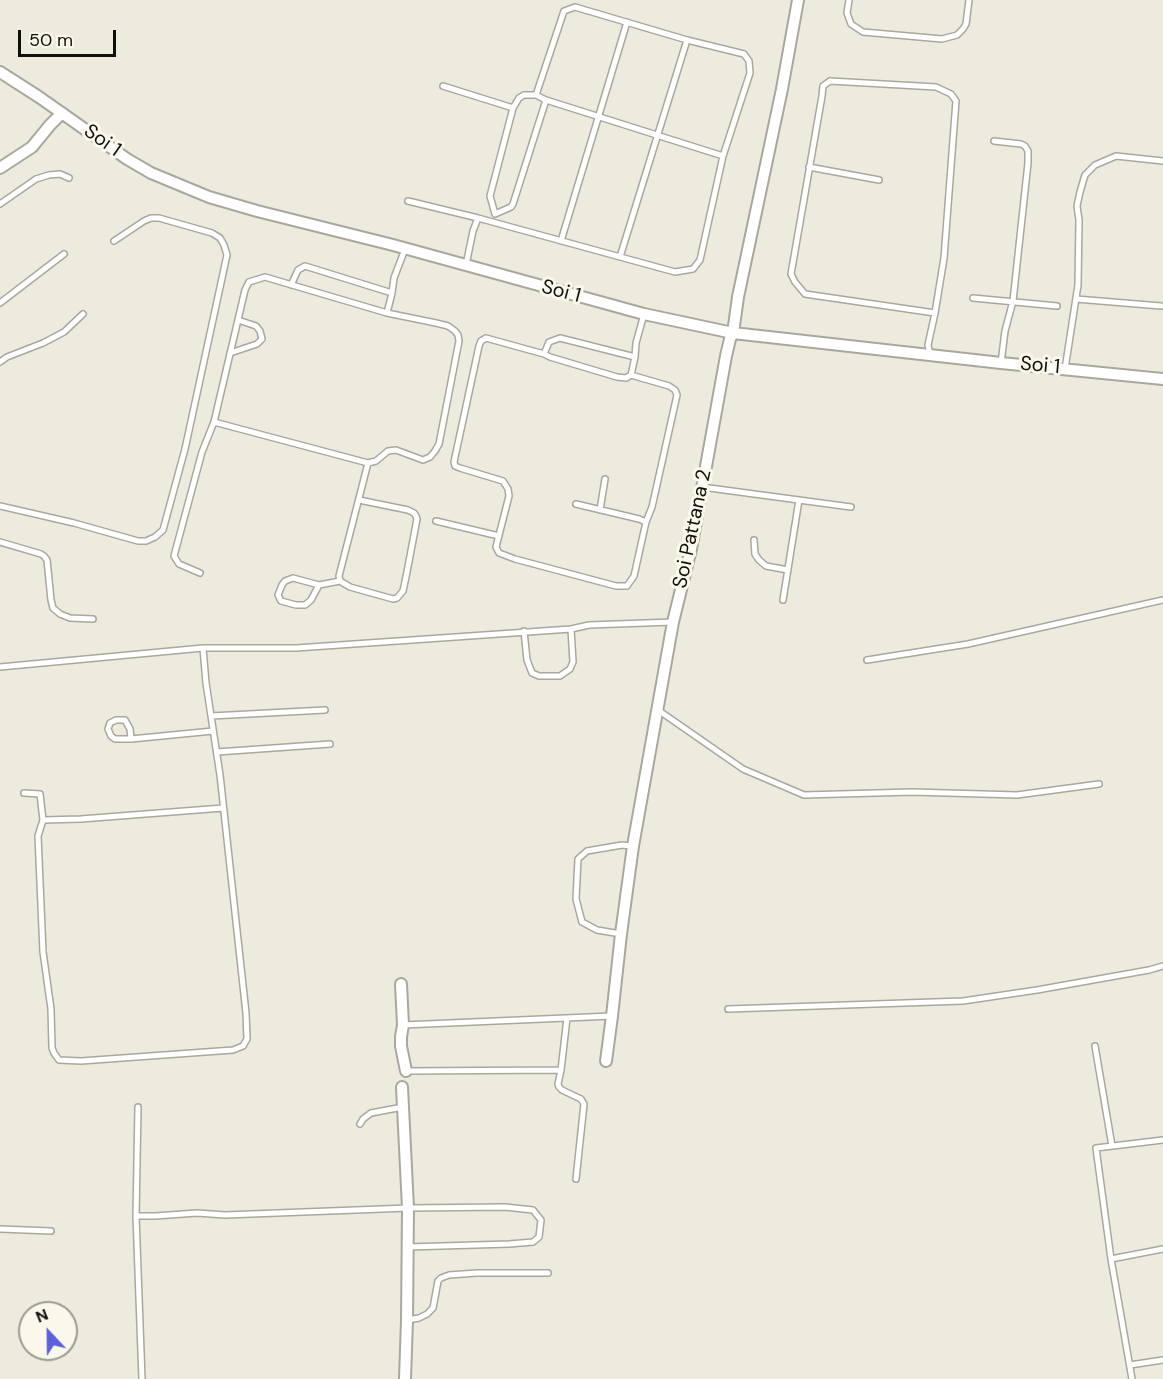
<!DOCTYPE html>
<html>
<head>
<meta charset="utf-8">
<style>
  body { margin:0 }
  #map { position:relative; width:1163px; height:1379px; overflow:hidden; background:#edeade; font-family:"DM Sans",sans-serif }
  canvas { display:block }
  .north { position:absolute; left:18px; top:1301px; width:60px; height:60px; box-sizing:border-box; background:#faf7eb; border:2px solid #9c9a91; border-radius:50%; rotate:338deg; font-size:16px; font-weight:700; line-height:24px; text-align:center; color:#100f0b }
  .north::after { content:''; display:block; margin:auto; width:21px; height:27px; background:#5b61d9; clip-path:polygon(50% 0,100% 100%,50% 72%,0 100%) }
  .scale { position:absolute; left:18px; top:30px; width:98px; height:27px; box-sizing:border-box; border:3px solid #100f0b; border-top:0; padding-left:8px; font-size:18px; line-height:21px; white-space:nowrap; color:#100f0b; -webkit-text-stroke:4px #faf7eb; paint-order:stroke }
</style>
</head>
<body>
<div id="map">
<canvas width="1163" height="1379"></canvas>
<div class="north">N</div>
<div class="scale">50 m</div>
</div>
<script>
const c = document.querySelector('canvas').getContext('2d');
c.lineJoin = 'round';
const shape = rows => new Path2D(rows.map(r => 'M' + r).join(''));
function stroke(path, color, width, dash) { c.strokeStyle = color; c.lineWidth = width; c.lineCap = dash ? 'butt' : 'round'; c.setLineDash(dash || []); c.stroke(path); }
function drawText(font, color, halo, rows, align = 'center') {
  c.font = font + ' "DM Sans",sans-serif'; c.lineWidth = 6; c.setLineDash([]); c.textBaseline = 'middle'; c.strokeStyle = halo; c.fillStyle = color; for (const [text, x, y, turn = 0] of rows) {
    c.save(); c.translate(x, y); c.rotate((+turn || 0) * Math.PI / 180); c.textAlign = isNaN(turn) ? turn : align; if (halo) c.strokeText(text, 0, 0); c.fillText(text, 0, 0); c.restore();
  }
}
const service = shape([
  [849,0,847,13,851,24,863,32,942,39,957,35,963,29,966,24,969,0],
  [830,81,936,87,951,94,956,101,944,258,935,313,805,294,795,282,791,274,822,96,823,86,830,81],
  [443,86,513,108],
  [546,100,513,204,511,207,495,214,490,196,513,108,519,98,524,95,536,95,546,100,723,156],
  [994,141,1021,144,1025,146,1028,151,1028,163,1013,301,1005,331,1001,363],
  [809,167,879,180],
  [408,201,478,218,675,272,693,269,700,260,723,156,750,73,749,61,744,54,687,40,575,7,564,11,536,95],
  [0,204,36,179,49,175,60,174,69,178],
  [561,241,627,22],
  [620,257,687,40],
  [466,265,473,231,478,218],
  [291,285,298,270,305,266,392,293,387,313],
  [392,293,394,278,405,249],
  [973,298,1057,306],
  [1076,299,1161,306],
  [0,303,64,254],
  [560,338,635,357,631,375,626,378,617,377,550,357,544,354,549,342,560,338],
  [230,353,257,344,262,339,260,331,256,326,238,320],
  [544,354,486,338,481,341,479,346,454,462,455,466,460,468,503,481,508,489,509,496,496,547,499,553,515,559,616,586,627,586,634,576,646,522],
  [930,355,928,345,935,313],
  [635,357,636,343,644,314],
  [0,362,7,357,43,343,64,332,83,314],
  [1065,369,1078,285,1079,220,1077,206,1080,192,1085,175,1095,165,1116,156,1163,161],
  [702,487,851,507],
  [359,500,408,510,414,513,416,516,417,519,407,572,403,591,397,598,393,599,350,587,340,581,339,576,368,463],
  [576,504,639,519,646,522,652,507,677,395,675,390,669,386,631,375],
  [0,506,74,523,138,541,146,541,155,537,163,530,185,449,227,255,224,245,220,238,212,233,159,218,151,218,144,221,114,241],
  [600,510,605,479],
  [436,521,499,536],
  [754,540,755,554,759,560,766,566,788,570],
  [0,542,41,554,44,556,47,560,51,600,53,608,60,614,70,618,93,619],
  [200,573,179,564,174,556,202,452,214,422,245,290,249,282,265,277,387,313,436,323,448,326,455,331,458,335,459,341,439,444,435,451,430,457,423,460,396,450,388,451,376,461,368,463,214,422],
  [319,585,311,600,305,605,296,605,281,601,278,595,282,585,285,581,293,578,319,585,340,581],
  [783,600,799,500],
  [524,631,527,660,532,673,539,676,560,676,570,669,573,662,571,629],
  [867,660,968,644,1163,600],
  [0,667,203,648,296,648,571,629,589,625,673,622],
  [658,710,743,769,804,795,912,792,1017,795,1099,784],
  [211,716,325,710],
  [131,739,130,729,125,720,116,720,110,723,108,729,111,736,115,739,131,739,213,731],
  [217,752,330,744],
  [24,793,40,794,43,820,81,819,223,808],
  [43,820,38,836,43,952,51,1009,52,1048,54,1053,59,1060,81,1061,233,1050,243,1046,247,1039,246,1013,220,775,206,683,203,648],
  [621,934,597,930,582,922,576,899,578,859,587,851,622,845,632,846],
  [728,1009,963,1001,1037,990,1149,970,1163,966],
  [403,1025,612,1016],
  [1095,1046,1112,1146],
  [561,1070,558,1084,559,1087,562,1090,581,1099,584,1104,576,1179],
  [406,1071,561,1070,567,1018],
  [360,1124,363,1119,371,1113,403,1107],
  [136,1216,138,1107],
  [0,1229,51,1231],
  [1111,1259,1163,1249],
  [407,1320,419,1318,427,1314,433,1308,438,1281,441,1278,449,1275,477,1273,548,1273],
  [1130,1365,1163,1360],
  [142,1379,136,1216,155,1216,197,1213,225,1215,408,1208,505,1207,533,1210,541,1220,539,1237,533,1242,509,1244,408,1247],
  [1132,1379,1111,1259,1096,1148,1163,1140]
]);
const minor = shape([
  [0,72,39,97,127,159,151,173,209,197,257,211,393,245,644,314,733,333,1001,363,1163,379],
  [0,168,32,147,50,125,62,113],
  [401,984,403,1025,401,1037,401,1046,406,1071],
  [606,1061,612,1016,621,934,633,846,673,622,691,549,726,356,730,339,733,333,738,297,782,89,798,0],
  [402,1087,408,1208,407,1320,405,1379]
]);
const streetNames = [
  ["Soi 1",102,141,35],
  ["Soi 1",561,292,15],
  ["Soi 1",1040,366,5],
  ["Soi Pattana 2",693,529,-78]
];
stroke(service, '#aaa89d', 8);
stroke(minor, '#aaa89d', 14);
stroke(service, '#fff', 5);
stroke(minor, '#fff', 10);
drawText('20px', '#100f0b', '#faf7eb', streetNames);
</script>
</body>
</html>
